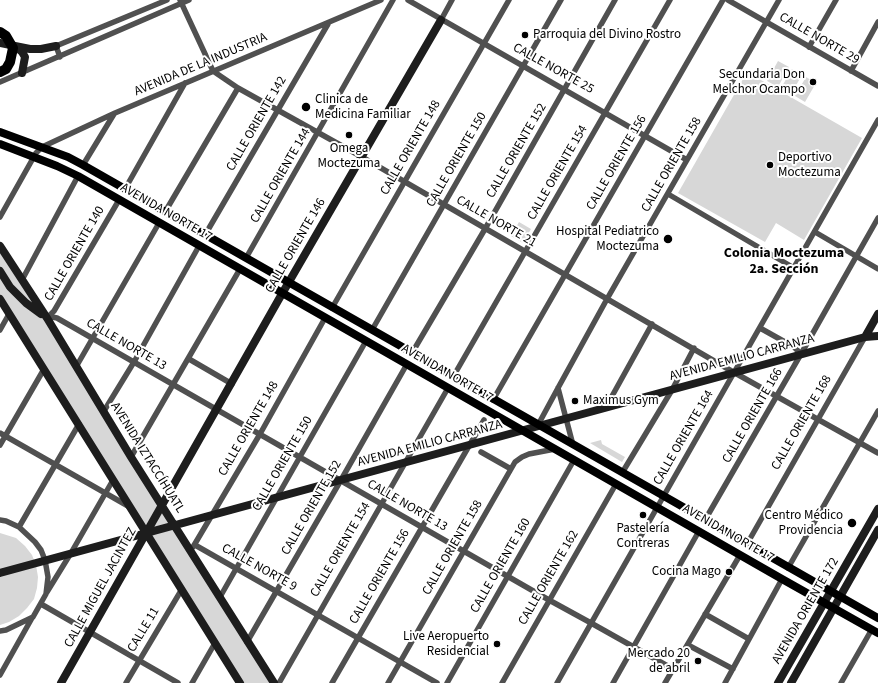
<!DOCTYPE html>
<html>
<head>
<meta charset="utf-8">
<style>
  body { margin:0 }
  canvas { display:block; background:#fff }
</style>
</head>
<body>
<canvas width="878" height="683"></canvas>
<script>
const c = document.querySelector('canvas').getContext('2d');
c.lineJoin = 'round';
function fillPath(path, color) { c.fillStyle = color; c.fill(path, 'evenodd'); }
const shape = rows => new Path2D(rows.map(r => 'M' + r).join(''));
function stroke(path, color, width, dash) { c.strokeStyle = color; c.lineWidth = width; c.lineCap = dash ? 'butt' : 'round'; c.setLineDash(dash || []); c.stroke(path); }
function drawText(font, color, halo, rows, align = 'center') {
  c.font = font + ' "Source Sans 3",sans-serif'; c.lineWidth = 4; c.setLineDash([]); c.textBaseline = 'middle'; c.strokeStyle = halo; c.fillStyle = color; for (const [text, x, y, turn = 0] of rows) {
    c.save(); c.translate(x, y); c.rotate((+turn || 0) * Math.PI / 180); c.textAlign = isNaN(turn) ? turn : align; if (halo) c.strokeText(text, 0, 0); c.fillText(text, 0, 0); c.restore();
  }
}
const green = shape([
  [778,61,789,67,778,87,767,81],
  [792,69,802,75,791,94,781,88],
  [747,72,862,138,804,240,776,223,765,242,678,193],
  [806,77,816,83,805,102,795,96],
  [519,222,531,229,523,243,511,236],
  [0,252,50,327,271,683,242,683,0,297],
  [601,440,602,444,625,457,622,462,590,443],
  [0,533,16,538,25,546,32,555,36,565,38,577,37,588,34,599,27,608,19,616,9,622,0,625]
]);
const street = shape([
  [180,0,213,71,238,88,362,157,735,373,878,453],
  [408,0,687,160],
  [728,0,878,86],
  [441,20,452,0],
  [809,47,836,0],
  [60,57,56,46,167,0],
  [851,71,878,22],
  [0,82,189,0],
  [83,165,114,114],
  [125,189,185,83],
  [668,194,794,268],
  [165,212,238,88],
  [0,217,36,153,42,147,115,113,381,0],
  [815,232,878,269],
  [205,235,328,24],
  [246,258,393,0],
  [22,280,78,176],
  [332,308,509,0],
  [47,318,52,317,57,318,549,600,591,623,673,669],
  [47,318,54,311,119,200],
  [760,328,794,347,801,354],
  [0,330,9,314],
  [372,330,561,0],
  [412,353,485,229,615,0],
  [189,359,232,384],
  [76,367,159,223],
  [453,377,670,0],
  [558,388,573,445],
  [493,400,723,0],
  [606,407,652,324],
  [104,411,134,362,199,246],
  [538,425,558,388,607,299,779,0],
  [0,433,128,506],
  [0,445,44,369],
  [481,452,511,469],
  [131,457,240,269],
  [622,473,672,390,694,348],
  [0,520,6,521,19,527,35,542,41,550,45,560,48,577,46,594,33,617,6,630,0,631],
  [705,520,801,354,878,218],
  [19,527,79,424],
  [747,544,865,337],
  [195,545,437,683],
  [193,547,260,434,325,318],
  [788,568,878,411],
  [47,592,71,553,113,480],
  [220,597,366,341],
  [41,604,178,683],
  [705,614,749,639],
  [247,642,341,480,407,364],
  [688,645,733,669],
  [0,675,32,618],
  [126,683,182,589],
  [192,683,215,643],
  [279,683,448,388],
  [332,683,484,420],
  [388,683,515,462,522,457,529,454,555,449],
  [447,683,574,460],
  [502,683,616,484],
  [557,683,878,120],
  [613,683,699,531],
  [665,683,740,555],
  [725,683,782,579],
  [841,683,872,629]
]);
const secondary = shape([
  [0,43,30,49,41,49,56,46],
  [16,47,22,52,25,57,22,73],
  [0,246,47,318,131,457,274,683],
  [0,271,10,287,26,303,41,314],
  [0,299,240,683],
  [865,337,878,314],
  [0,573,865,337,878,336],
  [61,683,279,299,441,20],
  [778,683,878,509],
  [791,683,878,530]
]);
const primary = shape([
  [0,132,68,157,83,165,878,618],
  [0,144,57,166,78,176,782,579,878,633]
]);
const highway = shape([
  [0,32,6,36,13,48,10,62,6,69,0,72]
]);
const markers = [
  [525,35,4,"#000"],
  [813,82,4,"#000"],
  [306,107,5,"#000"],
  [349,135,4,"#000"],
  [770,165,4,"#000"],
  [668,239,5,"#000"],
  [575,401,4,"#000"],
  [643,515,4,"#000"],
  [852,523,5,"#000"],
  [729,572,4,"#000"],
  [497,644,4,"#000"],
  [698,661,4,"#000"]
];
const poiNames = [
  ["Parroquia del Divino Rostro",533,35,"left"],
  ["Secundaria Don",805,75],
  ["Melchor Ocampo",805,90],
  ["Clinica de",315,100,"left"],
  ["Medicina Familiar",315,115,"left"],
  ["Omega",349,149,"center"],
  ["Moctezuma",349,164,"center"],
  ["Deportivo",778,158,"left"],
  ["Moctezuma",778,173,"left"],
  ["Hospital Pediatrico",659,232],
  ["Moctezuma",659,247],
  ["Maximus Gym",583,401,"left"],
  ["Centro Médico",843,516],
  ["Providencia",843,531],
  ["Pastelería",643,529,"center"],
  ["Contreras",643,544,"center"],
  ["Cocina Mago",721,572],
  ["Live Aeropuerto",489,637],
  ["Residencial",489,652],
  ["Mercado 20",690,654],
  ["de abril",690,669]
];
const streetNames = [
  ["CALLE NORTE 29",819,39,30],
  ["AVENIDA DE LA INDUSTRIA",201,65,-23],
  ["CALLE NORTE 25",553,69,29],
  ["CALLE ORIENTE 142",257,124,-60],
  ["CALLE ORIENTE 148",411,148,-60],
  ["CALLE ORIENTE 152",517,151,-60],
  ["CALLE ORIENTE 150",457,160,-60],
  ["CALLE ORIENTE 156",617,163,-60],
  ["CALLE ORIENTE 158",672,165,-60],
  ["CALLE ORIENTE 154",558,173,-60],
  ["CALLE ORIENTE 144",281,176,-60],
  ["AVENIDA NORTE 17",166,213,30],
  ["CALLE NORTE 21",496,222,30],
  ["CALLE ORIENTE 146",296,246,-60],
  ["CALLE ORIENTE 140",75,254,-60],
  ["CALLE NORTE 13",126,345,30],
  ["AVENIDA EMILIO CARRANZA",742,358,-15],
  ["AVENIDA NORTE 17",447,374,30],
  ["CALLE ORIENTE 166",753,416,-60],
  ["CALLE ORIENTE 168",802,423,-60],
  ["CALLE ORIENTE 148",249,429,-60],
  ["CALLE ORIENTE 164",684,438,-60],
  ["AVENIDA EMILIO CARRANZA",430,444,-15],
  ["AVENIDA IZTACCÍHUATL",147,458,58],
  ["CALLE ORIENTE 150",283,464,-60],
  ["CALLE NORTE 13",407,506,30],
  ["CALLE ORIENTE 152",312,508,-60],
  ["AVENIDA NORTE 17",728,534,30],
  ["CALLE ORIENTE 158",453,548,-60],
  ["CALLE ORIENTE 154",341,550,-60],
  ["CALLE ORIENTE 160",501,566,-60],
  ["CALLE NORTE 9",259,568,29],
  ["CALLE ORIENTE 156",380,577,-60],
  ["CALLE ORIENTE 162",549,578,-60],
  ["CALLE MIGUEL JACINTEZ",101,588,-61],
  ["AVENIDA ORIENTE 172",806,611,-60],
  ["CALLE 11",144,630,-59]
];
const neighbourhoodNames = [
  ["Colonia Moctezuma",784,254],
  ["2a. Sección",784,270]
];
fillPath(green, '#d7d7d7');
stroke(street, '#505050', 5.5);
stroke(secondary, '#1d1d1d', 8);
stroke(primary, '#000', 8);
stroke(highway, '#000', 10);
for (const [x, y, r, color] of markers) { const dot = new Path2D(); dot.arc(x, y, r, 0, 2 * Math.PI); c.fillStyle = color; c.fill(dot); stroke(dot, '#fff', 1.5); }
drawText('13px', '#000', '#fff', poiNames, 'right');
drawText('13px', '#000', '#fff', streetNames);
drawText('bold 14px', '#000', '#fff', neighbourhoodNames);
</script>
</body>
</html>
